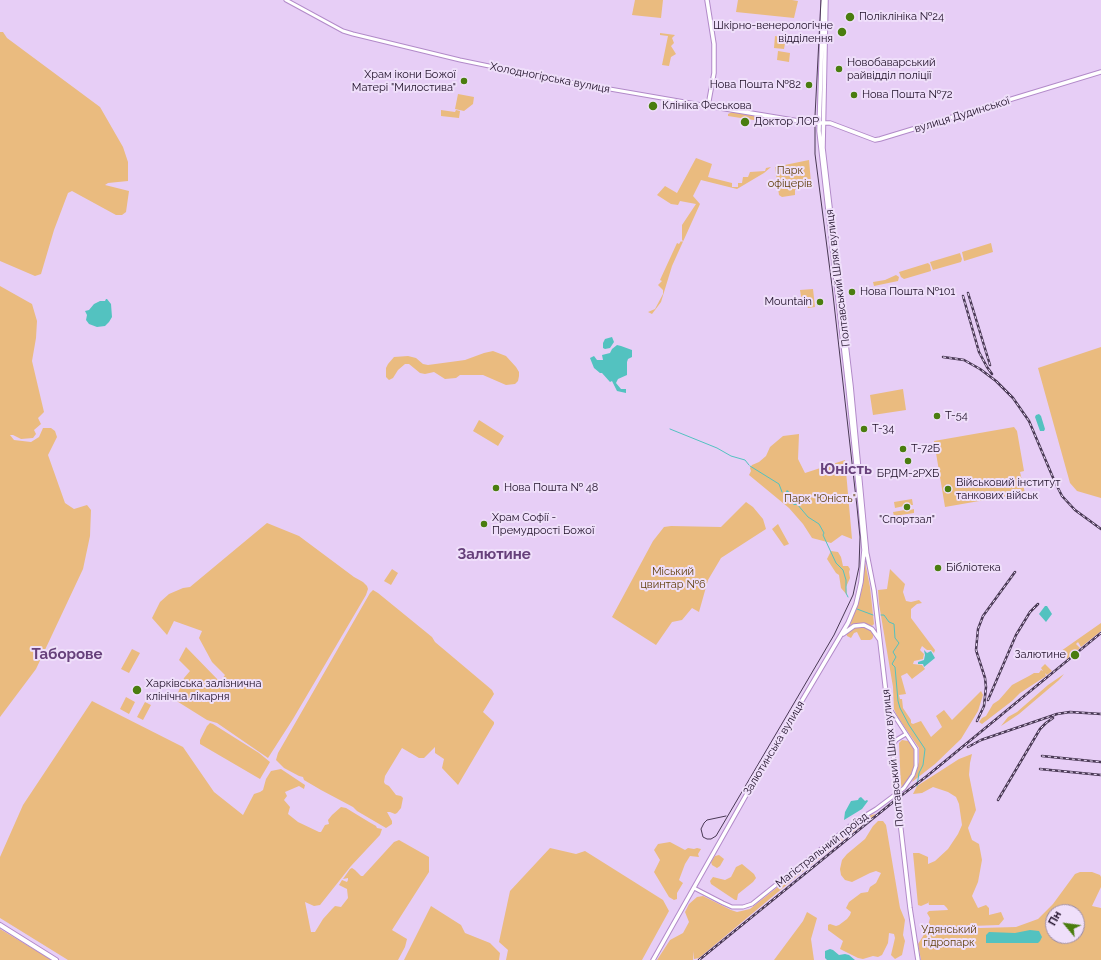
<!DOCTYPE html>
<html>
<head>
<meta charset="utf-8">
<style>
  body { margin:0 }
  #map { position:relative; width:1101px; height:960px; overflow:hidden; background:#e7cef6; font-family:Raleway,sans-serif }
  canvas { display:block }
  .north { position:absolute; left:1045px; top:904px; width:40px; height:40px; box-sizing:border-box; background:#efdffa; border:1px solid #9b8ca6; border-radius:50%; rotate:299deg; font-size:11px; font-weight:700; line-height:16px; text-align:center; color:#1e0f27 }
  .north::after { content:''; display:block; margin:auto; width:14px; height:18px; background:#4a7d0f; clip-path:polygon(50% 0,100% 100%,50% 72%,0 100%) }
</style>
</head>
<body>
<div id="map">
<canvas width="1101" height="960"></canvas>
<div class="north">Пн</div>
</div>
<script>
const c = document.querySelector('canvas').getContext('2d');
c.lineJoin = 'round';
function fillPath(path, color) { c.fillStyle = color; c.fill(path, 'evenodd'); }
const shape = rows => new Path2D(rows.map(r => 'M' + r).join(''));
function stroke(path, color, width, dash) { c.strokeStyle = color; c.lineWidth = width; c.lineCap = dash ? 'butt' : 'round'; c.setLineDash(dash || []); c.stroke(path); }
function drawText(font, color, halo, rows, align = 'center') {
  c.font = font + ' Raleway,sans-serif'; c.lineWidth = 4; c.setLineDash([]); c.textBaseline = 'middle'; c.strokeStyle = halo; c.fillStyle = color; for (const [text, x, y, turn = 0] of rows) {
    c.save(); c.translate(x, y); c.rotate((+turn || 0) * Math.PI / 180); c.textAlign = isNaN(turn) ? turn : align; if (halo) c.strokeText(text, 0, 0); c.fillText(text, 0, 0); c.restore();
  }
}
const green = shape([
  [635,0,663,0,661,18,632,15],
  [738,0,792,0,798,1,794,18,736,12],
  [0,32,3,32,7,38,100,107,123,147,128,162,128,181,108,183,105,185,129,191,126,212,122,215,116,215,72,191,68,193,54,230,41,274,35,276,0,261],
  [660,33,675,35,672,38,674,43,671,46,676,54,671,57,669,66,662,65,668,36,660,35],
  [775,36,786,38,784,49,774,48],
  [778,51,790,53,789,62,777,60],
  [458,94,474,97,473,104,464,111,455,109],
  [441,110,455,112,456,110,460,111,459,118,441,116],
  [732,112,774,119,773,123,728,116,728,114],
  [696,158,712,164,708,177,732,183,732,187,738,187,738,183,742,183,743,177,748,177,750,172,765,171,766,168,771,167,764,173,737,189,701,180,693,196,700,204,672,266,661,302,652,314,648,312,655,309,663,294,663,290,658,285,662,281,660,280,677,243,679,244,681,241,682,242,683,241,682,240,682,225,696,204,680,201,678,205,671,204,657,195,665,186,677,193],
  [809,160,811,183,808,188,797,188,795,190,795,195,782,197,779,195,775,167],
  [991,243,993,252,964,261,962,252],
  [960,253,962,259,961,262,933,270,930,262],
  [928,263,930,265,931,271,904,279,901,277,899,272],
  [896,275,899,277,898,281,874,286,873,282,885,280],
  [0,286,32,304,37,321,36,338,32,361,44,412,38,418,41,424,34,430,36,434,33,438,21,439,13,435,10,435,14,440,31,442,39,437,43,428,51,428,55,431,57,437,48,455,65,503,74,509,87,505,91,510,90,536,83,569,36,669,0,717],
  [813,289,815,307,808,308,801,296,800,290],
  [1101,347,1101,498,1077,491,1070,483,1038,368],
  [493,351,506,356,516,367,519,372,519,376,518,381,515,384,506,385,483,375,460,375,456,378,445,379,434,372,425,374,420,373,409,364,405,364,398,370,393,378,389,380,386,377,386,368,388,364,394,357,408,356,416,358,423,364,428,365,465,360,484,353],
  [903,389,906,410,873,415,870,395],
  [479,420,504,436,498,446,473,431],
  [1014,427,1017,431,1024,471,1020,472,1025,493,945,507,934,441],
  [799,434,798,459,805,473,845,460,852,539,842,535,831,543,812,538,803,524,789,508,749,475,751,471,750,468,752,465,759,462,766,456,770,447,783,436],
  [912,499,913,505,909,505,910,510,914,509,914,513,894,516,893,512,905,510,904,506,895,508,894,502],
  [746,502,753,507,763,519,766,529,721,558,708,580,699,612,692,608,682,620,672,622,656,645,612,617,653,541,664,527,671,526,721,527],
  [267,523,299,536,354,577,363,582,367,586,368,589,366,595,293,719,268,758,217,723,207,720,175,700,184,678,190,671,179,660,186,647,220,682,225,675,212,662,199,638,202,631,174,621,167,635,152,618,160,602,169,594,183,588,190,587],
  [778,524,789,544,784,546,772,529],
  [831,551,838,552,841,557,843,566,848,566,850,569,849,572,850,578,846,587,847,595,841,588,839,575,836,573,827,559],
  [865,562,870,587,874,624,872,626,863,623,850,625,862,589],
  [392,569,398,573,391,585,384,581],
  [890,569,905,584,903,592,906,601,911,602,919,600,922,603,917,604,911,609,911,618,935,650,934,653,931,650,927,650,922,646,920,650,924,654,923,659,914,661,913,664,922,665,925,669,912,679,907,673,901,676,906,694,899,695,900,699,902,699,903,708,911,720,911,723,913,724,921,721,931,737,942,727,936,716,944,710,952,720,981,691,983,695,978,711,961,739,935,764,912,782,919,762,919,748,897,716,894,709,893,687,879,604,878,590,887,589],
  [373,590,378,593,432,637,435,642,492,690,494,694,483,712,494,722,494,724,458,785,442,768,444,759,435,753,435,747,424,758,419,758,402,748,385,776,384,782,385,784,389,786,396,795,401,796,403,798,401,808,397,813,395,814,390,812,387,812,392,821,392,824,386,828,357,811,353,807,321,790,304,780,303,777,299,776,284,768,276,760,278,753,370,593],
  [1101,623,1101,631,1081,647,1078,642,1076,644,1080,648,1067,659,1061,651],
  [862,626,869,628,873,632,873,637,872,639,870,640,861,640,857,632,854,633,851,638,847,636,846,633,855,627],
  [132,649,140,653,129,673,121,669],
  [1045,664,1052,671,1047,675,1045,673,1046,676,1020,693,1012,701,982,724,979,722,982,718,986,716,993,704,999,700,1012,685,1029,676,1034,673,1039,673,1041,670,1043,671,1041,668],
  [1064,674,1059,680,1019,714,1001,726,1008,717,1017,712,1048,685],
  [126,697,135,702,129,714,120,709],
  [92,701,183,747,214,792,243,815,254,794,260,792,263,790,266,779,271,771,281,769,305,785,304,789,299,786,285,792,287,796,284,800,290,807,288,814,298,822,319,832,321,832,325,825,329,824,328,820,332,815,341,807,346,808,369,822,376,826,377,828,382,829,380,835,351,866,320,905,314,906,305,902,311,932,315,932,323,919,332,909,335,906,341,907,348,898,347,889,339,885,342,880,347,882,348,880,348,878,343,879,350,869,352,868,355,870,361,876,363,876,394,842,399,840,429,857,429,872,392,930,407,939,405,947,398,960,68,960,0,918,0,857,23,805],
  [145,702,151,705,143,720,137,717],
  [210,723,213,724,259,753,270,762,260,779,200,744,200,740,207,726],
  [902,740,908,741,912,745,915,753,915,763,912,773,907,783,901,788,899,743],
  [972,754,970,763,969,775,976,810,968,828,972,840,979,844,982,860,978,882,972,896,978,908,986,905,989,908,989,915,1001,912,1004,919,999,925,971,926,980,928,1016,927,1038,919,1053,904,1075,874,1080,872,1092,872,1100,875,1101,877,1101,887,1092,906,1101,908,1101,960,921,960,918,944,927,930,930,918,927,913,929,911,948,910,947,908,944,905,929,905,928,901,928,903,921,906,918,905,913,853,919,853,928,857,928,864,935,861,948,849,958,834,962,825,959,804,956,797,948,792,933,787,922,793,913,794,917,786,959,759],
  [1053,912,1077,912,1077,936,1053,936],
  [876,814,796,877,699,958,694,959,694,951,693,960,657,960,670,940,683,933,689,922,685,912,689,904,697,897,703,896,731,910,737,912,750,909,857,824,871,815],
  [878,821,883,821,886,825,900,908,905,920,903,935,905,941,902,955,895,959,891,955,895,938,894,934,889,933,888,943,882,955,878,957,873,956,863,959,858,958,840,949,843,941,828,930,828,925,830,924,836,926,839,925,847,919,850,915,851,912,846,908,849,902,861,893,868,892,870,887,876,883,881,873,876,871,870,873,852,882,845,880,841,875,840,869,842,860,847,854,865,839,873,826],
  [670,842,685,850,688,848,694,849,697,848,701,849,698,854,699,857,690,856,685,864,679,880,683,883,677,893,677,899,674,900,669,897,654,872,660,860,654,850,658,844],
  [550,848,576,854,585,851,663,900,669,911,642,960,506,960,508,950,499,942,510,891],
  [719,855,724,859,720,866,717,868,712,865,711,862,715,856],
  [742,864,754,874,756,878,753,882,738,894,737,900,735,900,711,884,710,881,713,877,725,880,731,877,736,867],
  [431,906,461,925,465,933,490,943,500,953,499,960,404,960],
  [807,912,817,918,811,939,814,960,774,960,803,921],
  [0,929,52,960,0,960]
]);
const water = shape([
  [106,299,107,299,111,304,112,317,109,322,105,326,97,327,89,324,86,320,87,315,85,311,89,310,94,304,100,301,105,301],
  [612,337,614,342,610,348,605,349,603,348,603,343,605,339],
  [617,345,621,346,632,350,632,357,628,359,627,362,627,375,618,379,616,383,621,389,626,389,626,393,617,391,612,381,610,382,602,373,600,373,594,368,590,358,594,356,597,360,603,360,602,355,610,353,612,349],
  [1039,414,1041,416,1045,429,1044,431,1040,431,1035,417,1036,415],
  [787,490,798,499,799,501,796,505,794,505,784,495],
  [1045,606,1047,606,1052,614,1046,622,1039,614],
  [924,650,927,653,931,651,935,658,924,667,923,664,918,664,918,662,924,660,925,655],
  [861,797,865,801,867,800,868,801,862,809,844,820,845,812,851,801,858,800,859,798],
  [1030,930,1039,931,1042,937,1040,941,1038,943,986,943,986,935,989,932,1015,933],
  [830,949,833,950,839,955,845,954,849,955,855,960,827,960,825,958,825,951]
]);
const stream = shape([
  [670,429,717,448,731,456,745,460,749,465],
  [750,466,779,484,782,492],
  [797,504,808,517,819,524,824,533,823,535,836,563,843,570,846,580,846,593,848,597],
  [857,609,873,615],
  [881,615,884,615,889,622,894,624,895,638,899,643,893,652,896,657,892,664,895,667,898,701,900,708,909,725,925,749,923,765,919,773,917,786]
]);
const secondary = shape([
  [286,0,343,31,353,34,460,60,552,79,708,106],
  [892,747,896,740,906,734],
  [694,888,723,903,732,907,743,907,752,904,856,821,876,809,904,788,913,775,916,766,916,749,888,706]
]);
const primary = shape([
  [707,0,714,44,714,73,708,106,811,123,830,123,875,140,880,139,1101,72],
  [826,0,823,148,851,386,867,556],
  [867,554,874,590,896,779],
  [843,634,854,626,864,625,872,629,879,639],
  [900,821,910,908,918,960],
  [653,960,749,790,848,623,856,604,861,582,864,550,860,503,848,387,819,131,823,0]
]);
const trunk = shape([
  [0,925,56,960]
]);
const tram = shape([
  [726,816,707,820,704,823,701,829,703,837,707,839,711,839,716,836,834,635,853,595,859,567,860,537,857,507,832,286,815,154,815,116,821,0]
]);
const rail = shape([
  [968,293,990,365],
  [963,296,979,352,987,367,992,374],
  [943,357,964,360,980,369,996,381,1013,398,1029,421,1054,480,1062,496,1075,510,1101,529],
  [988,700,1016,635,1030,612,1038,604],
  [977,721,984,706,986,687,985,678,976,650,978,629,983,616,1015,572],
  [968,747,981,740,1057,714,1070,712,1101,714],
  [1042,756,1101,762],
  [1040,769,1101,775],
  [998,800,1040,729,1046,723,1053,718],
  [699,960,898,798,927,776,1101,633]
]);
const primaryBridge = shape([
  [896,779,900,821]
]);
const markers = [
  [850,17,5,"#4a7d0f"],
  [842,32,5,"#4a7d0f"],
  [839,69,4,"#4a7d0f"],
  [464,81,4,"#4a7d0f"],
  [809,85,4,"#4a7d0f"],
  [854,95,4,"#4a7d0f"],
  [653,106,5,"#4a7d0f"],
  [745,122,5,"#4a7d0f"],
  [852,292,4,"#4a7d0f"],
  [820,302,4,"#4a7d0f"],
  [937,416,4,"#4a7d0f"],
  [864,429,4,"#4a7d0f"],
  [903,449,4,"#4a7d0f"],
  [908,461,4,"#4a7d0f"],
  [496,488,4,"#4a7d0f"],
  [948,489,4,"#4a7d0f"],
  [907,507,4,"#4a7d0f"],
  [484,524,4,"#4a7d0f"],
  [938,568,4,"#4a7d0f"],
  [1075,655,5,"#4a7d0f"],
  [137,690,5,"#4a7d0f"]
];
const poiNames = [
  ["Поліклініка №24",859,17],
  ["Шкірно-венерологічне",833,26,"right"],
  ["відділення",833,39,"right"],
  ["Новобаварський",847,63],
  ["райвідділ поліції",847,76],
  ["Храм ікони Божої",456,75,"right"],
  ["Матері \"Милостива\"",456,88,"right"],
  ["Нова Пошта №82",801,85,"right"],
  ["Нова Пошта №72",862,95],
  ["Клініка Феськова",662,106],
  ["Доктор ЛОР",754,122],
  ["Нова Пошта №101",860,292],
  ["Mountain",812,302,"right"],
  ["Т-54",945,416],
  ["T-34",872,429],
  ["Т-72Б",911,449],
  ["БРДМ-2РХБ",908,474,"center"],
  ["Військовий інститут",956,483],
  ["танкових військ",956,496],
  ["Нова Пошта № 48",504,488],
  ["Храм Софії -",492,518],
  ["Премудрості Божої",492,531],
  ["\"Спортзал\"",907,520,"center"],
  ["Бібліотека",946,568],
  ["Залютине",1066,655,"right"],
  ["Харківська залізнична",146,684],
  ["клінічна лікарня",146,697]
];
const streetNames = [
  ["Холодногірська вулиця",550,78,11],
  ["вулиця Дудинської",962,115,-17],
  ["Полтавський Шлях вулиця",838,278,-97],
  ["Залютинська вулиця",774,748,-59],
  ["Полтавський Шлях вулиця",893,758,-96],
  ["Магістральний проїзд",822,850,-38]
];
const parkNames = [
  ["Парк",790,171],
  ["офіцерів",790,184],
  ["Парк \"Юність\"",820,499],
  ["Міський",673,572],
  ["цвинтар №6",673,585],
  ["Удянський",949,930],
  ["гідропарк",949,943]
];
const districtNames = [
  ["Юність",846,469],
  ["Залютине",494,554],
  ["Таборове",67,654]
];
fillPath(green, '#eabb7f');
fillPath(water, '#53c2c0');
stroke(stream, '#53c2c0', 1);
stroke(secondary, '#b28ac9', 5);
stroke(primary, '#b28ac9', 5.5);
stroke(trunk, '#b28ac9', 6);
stroke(secondary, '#fff', 3);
stroke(primary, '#fff', 3.5);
stroke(trunk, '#fff', 4);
stroke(tram, '#493854', 1);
stroke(rail, '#493854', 2.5);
stroke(rail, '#efdffa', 1, [3]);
stroke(primaryBridge, '#b28ac9', 5.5, []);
stroke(primaryBridge, '#fff', 3.5);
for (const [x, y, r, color] of markers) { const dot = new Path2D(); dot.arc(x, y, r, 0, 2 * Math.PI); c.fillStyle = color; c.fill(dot); stroke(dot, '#efdffa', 1.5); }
drawText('11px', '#1e0f27', '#efdffa', poiNames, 'left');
drawText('11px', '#1e0f27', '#efdffa', streetNames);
drawText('11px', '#5f3e09', '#efdffa', parkNames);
drawText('bold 15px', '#67417b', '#efdffa', districtNames);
</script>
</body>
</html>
